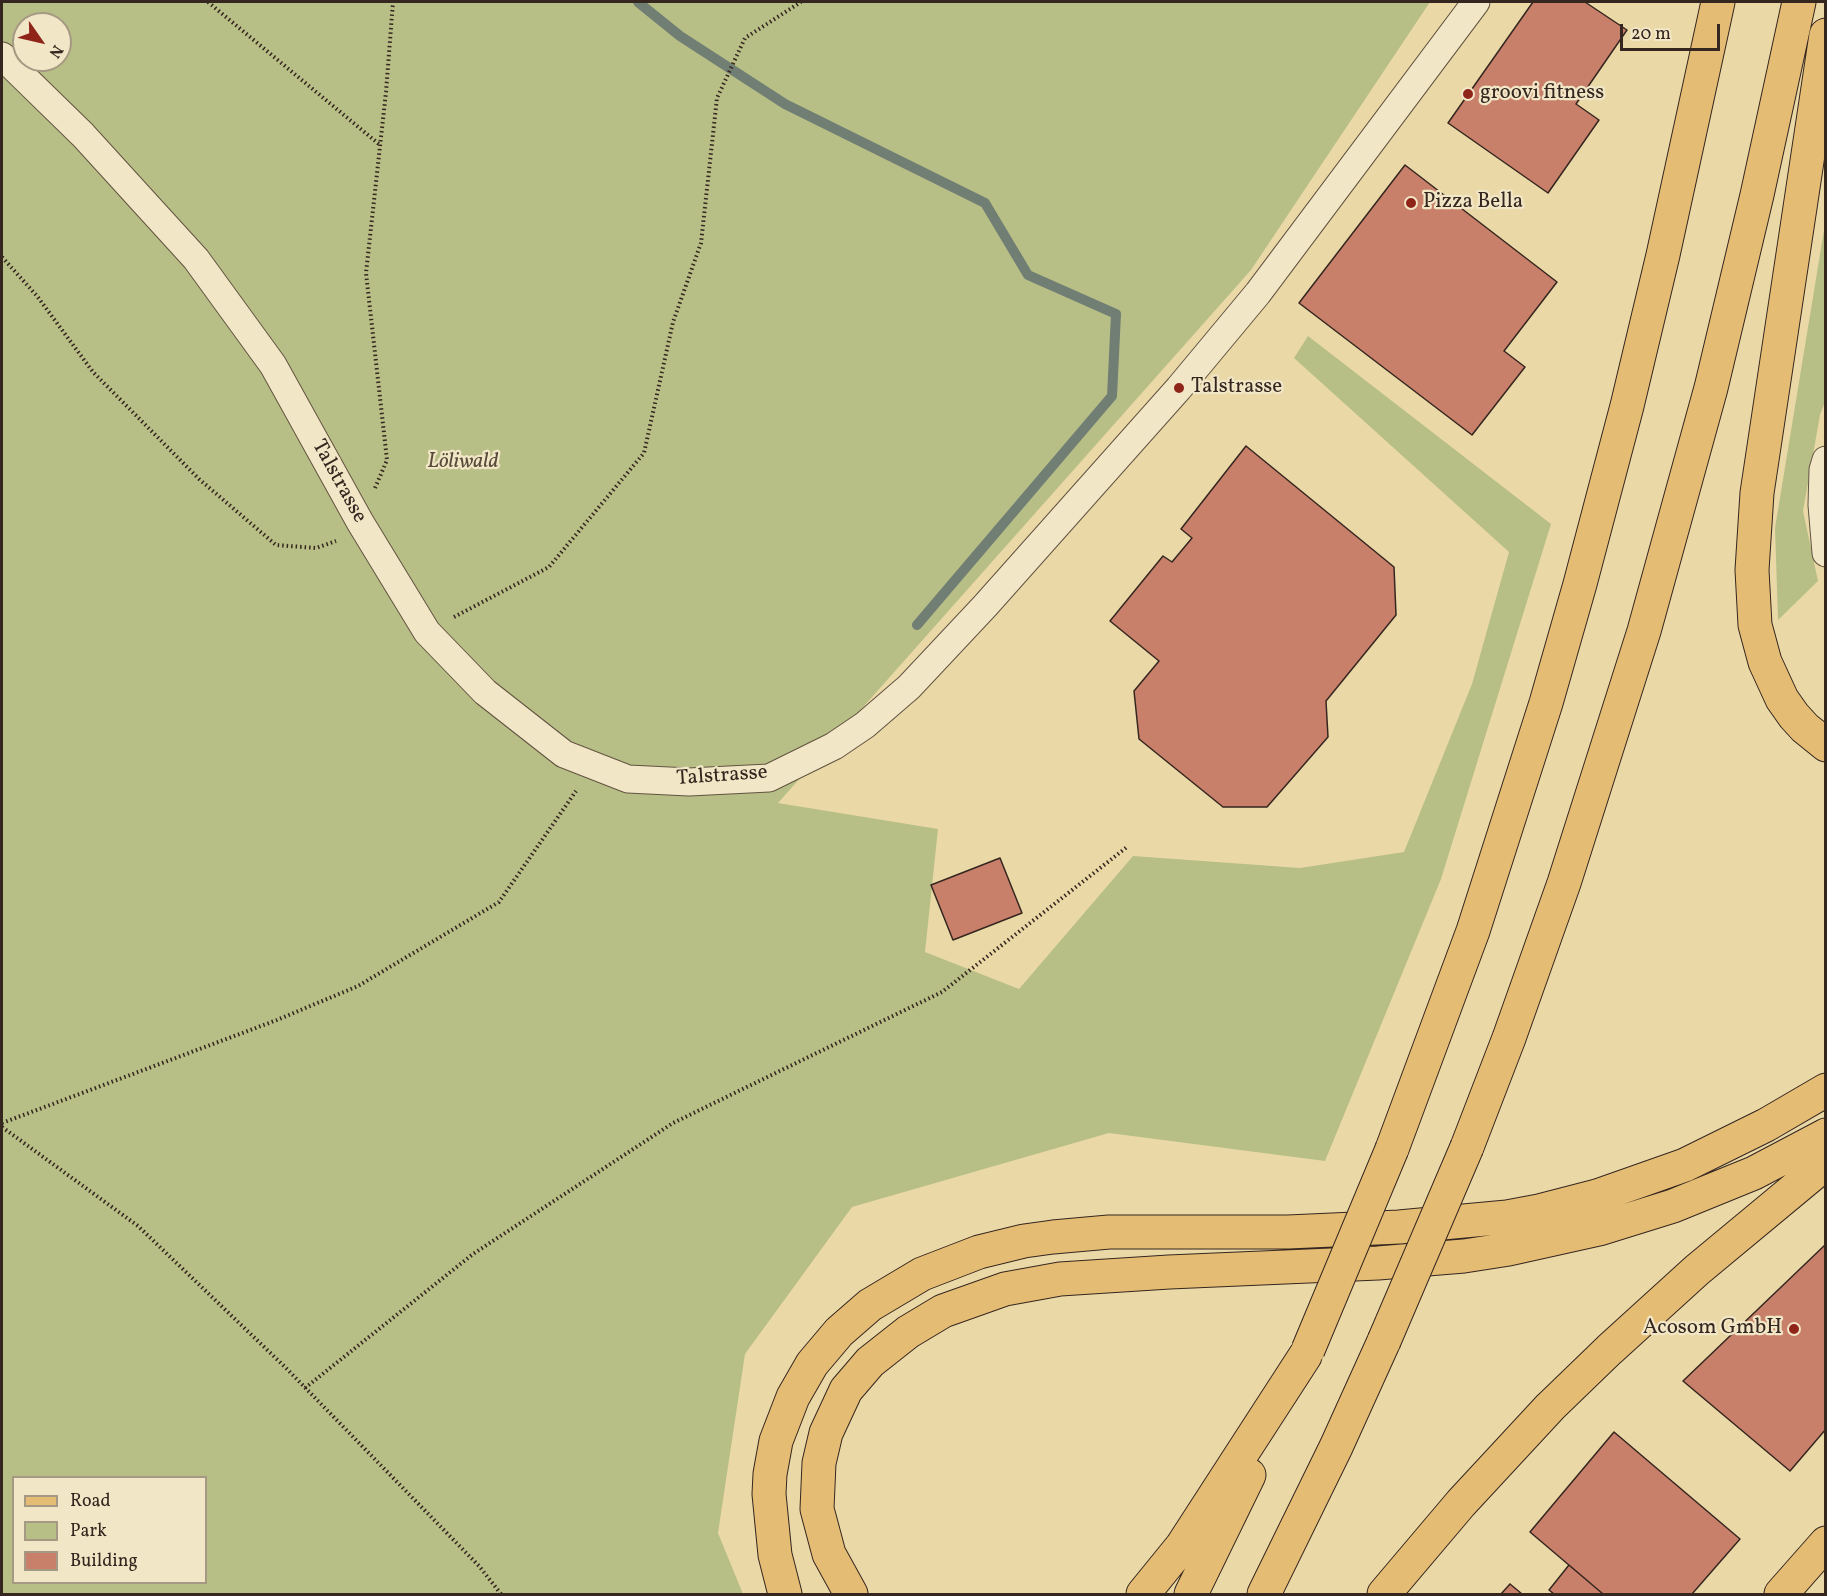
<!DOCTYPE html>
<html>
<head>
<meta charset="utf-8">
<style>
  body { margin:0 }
  #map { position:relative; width:1827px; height:1596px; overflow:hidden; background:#ead9a7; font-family:Vollkorn,serif }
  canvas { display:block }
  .frame { position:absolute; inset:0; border:3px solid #35261f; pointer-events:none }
  .legend { position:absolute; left:12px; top:1476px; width:195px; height:108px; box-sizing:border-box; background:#f1e6c6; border:2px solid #a69983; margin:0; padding:8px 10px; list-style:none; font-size:18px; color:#35261f }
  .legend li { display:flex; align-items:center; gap:12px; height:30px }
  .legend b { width:30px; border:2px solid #a69983 }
  .north { position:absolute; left:12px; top:12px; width:60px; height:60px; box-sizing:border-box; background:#f1e6c6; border:2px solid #a69983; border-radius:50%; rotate:124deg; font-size:16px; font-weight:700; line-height:24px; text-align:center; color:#35261f }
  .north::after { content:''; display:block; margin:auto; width:21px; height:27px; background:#8f2418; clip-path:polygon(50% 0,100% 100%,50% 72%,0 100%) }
  .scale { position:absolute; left:1620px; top:24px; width:100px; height:27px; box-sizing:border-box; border:3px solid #35261f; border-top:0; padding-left:8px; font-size:18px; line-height:21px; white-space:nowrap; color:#35261f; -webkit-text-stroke:4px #f1e6c6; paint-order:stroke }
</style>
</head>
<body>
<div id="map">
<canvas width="1827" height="1596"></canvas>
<div class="frame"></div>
<ul class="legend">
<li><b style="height:8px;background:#e5bc74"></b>Road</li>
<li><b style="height:16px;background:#b8bf86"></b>Park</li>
<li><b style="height:16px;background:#c9806b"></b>Building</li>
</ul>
<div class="north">N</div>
<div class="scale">20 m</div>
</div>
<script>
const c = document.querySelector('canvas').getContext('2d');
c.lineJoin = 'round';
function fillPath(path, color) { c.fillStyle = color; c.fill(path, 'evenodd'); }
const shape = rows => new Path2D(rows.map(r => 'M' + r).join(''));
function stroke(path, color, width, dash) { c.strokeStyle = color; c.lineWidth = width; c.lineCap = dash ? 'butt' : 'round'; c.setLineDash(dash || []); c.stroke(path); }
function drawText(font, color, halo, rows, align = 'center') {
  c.font = font + ' Vollkorn,serif'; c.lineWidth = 4.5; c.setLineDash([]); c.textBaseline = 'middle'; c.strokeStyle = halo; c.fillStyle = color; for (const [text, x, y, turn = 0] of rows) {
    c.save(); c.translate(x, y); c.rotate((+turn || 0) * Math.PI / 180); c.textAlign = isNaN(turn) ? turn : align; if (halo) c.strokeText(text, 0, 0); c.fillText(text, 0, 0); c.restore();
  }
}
const green = shape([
  [2,2,1430,2,1251,270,778,803,938,829,925,952,1019,989,1133,856,1300,868,1404,852,1472,684,1509,552,1294,358,1308,336,1551,524,1441,879,1325,1161,1109,1133,852,1207,745,1354,718,1533,743,1594,2,1594],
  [24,24,60,24,60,60,24,60],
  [14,1478,206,1478,206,1582,14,1582],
  [1825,224,1825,402,1820,415,1803,511,1818,581,1778,620,1775,528]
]);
const stream = shape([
  [638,2,680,36,785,104,985,203,1028,275,1116,314,1112,396,917,625]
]);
const building = shape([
  [1533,2,1585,2,1627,30,1576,104,1599,120,1548,193,1448,123,1533,2],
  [1405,165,1557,282,1504,351,1525,367,1472,435,1299,303,1405,165],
  [1246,446,1394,567,1396,615,1326,701,1328,737,1267,807,1223,807,1139,739,1134,691,1159,661,1110,621,1163,556,1172,562,1192,538,1181,529,1246,446],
  [1000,858,1022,913,953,940,931,885,1000,858],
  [1826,1244,1826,1429,1790,1471,1683,1381,1826,1244],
  [1614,1432,1740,1539,1692,1594,1603,1594,1530,1532,1614,1432],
  [1569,1565,1603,1594,1554,1594,1549,1590,1569,1565],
  [1510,1584,1522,1594,1501,1594,1510,1584]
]);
const path = shape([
  [208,2,380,145],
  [2,257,37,296,93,372,199,479,276,545,316,548,336,541],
  [375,488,387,460,366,273,386,92,393,2],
  [454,617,549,567,644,453,673,322,701,243,717,98,745,38,801,2],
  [2,1123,277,1020,358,986,499,902,576,791],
  [2,1127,138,1226,285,1367,479,1566,501,1594],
  [305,1388,473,1254,673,1123,942,992,1127,847]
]);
const minor = shape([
  [2,56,83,135,196,259,273,365,360,522,427,632,485,692,564,754,628,779,689,782,769,778,834,746,865,725,909,687,985,606,1179,388,1258,293,1476,2],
  [1826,460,1823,470,1822,505,1826,553]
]);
const primary = shape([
  [1781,1594,1826,1543]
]);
const motorway = shape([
  [1826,35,1757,493,1752,570,1755,625,1765,662,1782,699,1794,716,1805,728,1826,745],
  [1467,1147,1509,1038,1564,883,1644,631,1711,388,1757,195,1799,2],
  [1392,1149,1473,931,1546,703,1580,584,1627,406,1663,255,1718,2],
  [785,1594,775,1555,769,1494,770,1474,776,1441,793,1397,812,1364,839,1332,870,1305,922,1274,979,1252,1024,1241,1053,1237,1109,1232,1288,1232,1399,1227,1507,1217,1539,1211,1597,1196,1685,1165,1766,1125,1826,1090],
  [851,1594,829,1554,817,1509,819,1463,826,1433,846,1390,870,1362,908,1332,943,1311,1005,1289,1060,1279,1169,1272,1378,1263,1464,1256,1509,1249,1599,1229,1673,1206,1754,1173,1826,1135],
  [1143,1594,1182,1546,1305,1356],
  [1191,1594,1249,1475],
  [1264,1594,1336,1447,1384,1341],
  [1384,1594,1461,1503,1550,1407,1609,1350,1697,1270,1826,1163]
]);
const motorwayBridge = shape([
  [1384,1341,1467,1147],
  [1308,1350,1392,1149]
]);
const markers = [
  [1468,94,6,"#8f2418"],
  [1411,203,6,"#8f2418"],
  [1179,388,6,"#8f2418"],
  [1794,1329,6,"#8f2418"]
];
const poiNames = [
  ["groovi fitness",1480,94],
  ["Pizza Bella",1423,203],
  ["Talstrasse",1191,388],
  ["Acosom GmbH",1782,1329,"right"]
];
const parkNames = [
  ["Löliwald",463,463]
];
const streetNames = [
  ["Talstrasse",338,482,61],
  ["Talstrasse",722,777,-4]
];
fillPath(green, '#b8bf86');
stroke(stream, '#707e74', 10);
fillPath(building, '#c9806b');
stroke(building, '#35261f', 1.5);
stroke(minor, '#625341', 29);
stroke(primary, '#35261f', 35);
stroke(motorway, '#35261f', 35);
stroke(path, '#35261f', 4, [1.5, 3]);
stroke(minor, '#f1e6c6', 27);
stroke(primary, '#e5bc74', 33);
stroke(motorway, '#e5bc74', 33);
stroke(motorwayBridge, '#35261f', 35, []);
stroke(motorwayBridge, '#e5bc74', 33);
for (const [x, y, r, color] of markers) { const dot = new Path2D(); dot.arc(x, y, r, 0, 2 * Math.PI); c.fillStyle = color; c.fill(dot); stroke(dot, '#f1e6c6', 2); }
drawText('21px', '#35261f', '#f1e6c6', poiNames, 'left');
drawText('italic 21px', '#564c39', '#f1e6c6', parkNames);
drawText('21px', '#35261f', '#f1e6c6', streetNames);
</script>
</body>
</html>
